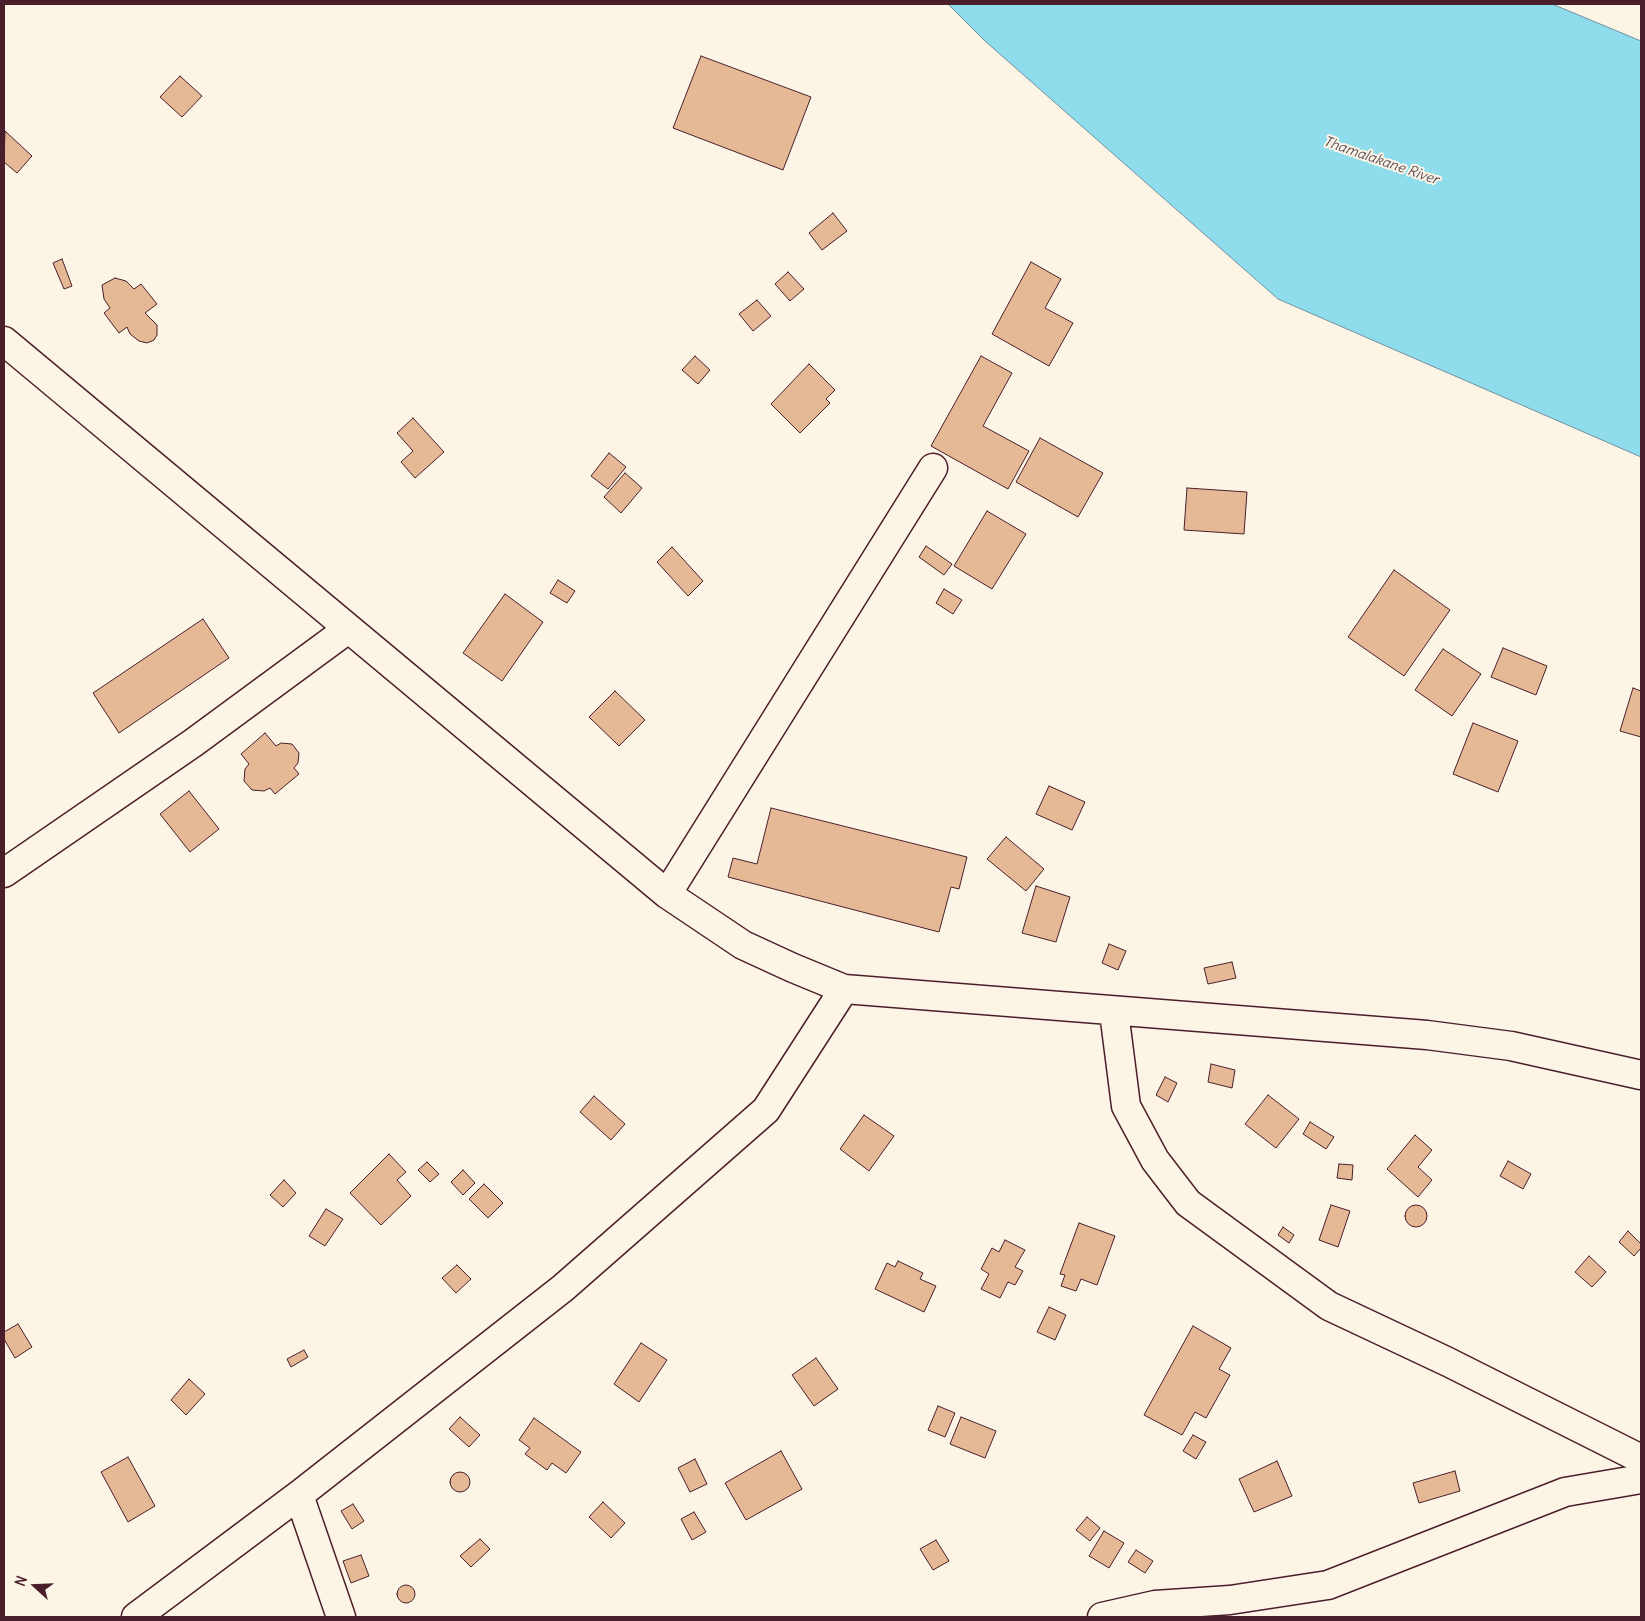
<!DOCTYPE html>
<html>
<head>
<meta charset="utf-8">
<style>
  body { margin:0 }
  #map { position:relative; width:1645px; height:1621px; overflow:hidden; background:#fcf5e5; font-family:Delius,sans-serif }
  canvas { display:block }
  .frame { position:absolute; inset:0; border:5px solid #4a1f2b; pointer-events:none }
  .north { position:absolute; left:10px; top:1561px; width:50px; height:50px; -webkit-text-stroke:4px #fcf5e5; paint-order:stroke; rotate:290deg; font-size:14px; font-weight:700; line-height:20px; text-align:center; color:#4a1f2b }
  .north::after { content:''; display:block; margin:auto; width:18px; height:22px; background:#4a1f2b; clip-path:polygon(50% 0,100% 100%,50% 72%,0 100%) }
</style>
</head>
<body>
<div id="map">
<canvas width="1645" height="1621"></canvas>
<div class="frame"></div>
<div class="north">N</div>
</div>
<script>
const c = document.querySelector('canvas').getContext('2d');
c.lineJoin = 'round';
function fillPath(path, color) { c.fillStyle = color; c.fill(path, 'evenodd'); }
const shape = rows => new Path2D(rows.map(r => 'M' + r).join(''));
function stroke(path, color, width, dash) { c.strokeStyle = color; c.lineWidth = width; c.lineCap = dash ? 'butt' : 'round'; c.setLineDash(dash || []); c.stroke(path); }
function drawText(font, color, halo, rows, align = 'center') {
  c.font = font + ' Delius,sans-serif'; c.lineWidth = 4; c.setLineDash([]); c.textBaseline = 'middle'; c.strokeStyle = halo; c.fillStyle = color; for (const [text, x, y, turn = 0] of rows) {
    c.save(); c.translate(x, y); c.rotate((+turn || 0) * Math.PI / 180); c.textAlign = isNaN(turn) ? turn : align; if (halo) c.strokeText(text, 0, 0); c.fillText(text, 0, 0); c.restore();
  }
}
const water = shape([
  [948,4,1552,4,1641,41,1641,457,1278,299,985,41,948,4]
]);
const building = shape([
  [701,56,811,97,783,170,673,128,701,56],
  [180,76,202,96,182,117,160,97,180,76],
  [5,131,32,156,17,173,4,162,5,131],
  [833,213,847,231,822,250,809,233,833,213],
  [62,259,72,286,64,289,53,263,62,259],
  [1031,262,1061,279,1045,308,1073,323,1049,366,992,334,1031,262],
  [788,272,804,289,790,301,775,284,788,272],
  [115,278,126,281,134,289,141,284,157,304,145,313,157,325,157,335,154,340,147,343,139,341,130,334,127,327,119,333,104,313,110,308,104,299,102,285,115,278],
  [757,300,771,316,753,331,739,314,757,300],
  [695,356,710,370,698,384,682,370,695,356],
  [981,356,1012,373,983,426,1029,451,1008,489,931,446,981,356],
  [809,364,835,390,826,399,830,403,800,433,771,404,809,364],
  [413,418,444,452,415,478,401,462,413,451,397,433,413,418],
  [1040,438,1103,473,1078,517,1016,482,1040,438],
  [609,453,626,467,608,489,591,476,609,453],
  [625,473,642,488,621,513,604,497,625,473],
  [1187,488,1247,492,1244,534,1184,530,1187,488],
  [987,511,1026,534,992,589,954,566,987,511],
  [926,546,952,564,944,575,919,557,926,546],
  [672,547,703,581,688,596,657,562,672,547],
  [1394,570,1450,610,1404,676,1348,637,1394,570],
  [558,580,575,591,567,603,550,593,558,580],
  [944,589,962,600,953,614,936,603,944,589],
  [505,594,543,622,502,681,463,653,505,594],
  [203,619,229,658,119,733,93,693,203,619],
  [1503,648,1547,666,1536,695,1491,677,1503,648],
  [1443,649,1481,674,1452,716,1415,690,1443,649],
  [1633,688,1641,691,1641,737,1620,731,1633,688],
  [615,691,645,720,619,746,589,717,615,691],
  [1473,723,1518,741,1498,792,1453,774,1473,723],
  [265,733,276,746,281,743,292,744,299,753,298,763,294,768,299,774,275,794,270,788,264,791,252,790,244,781,245,769,249,764,241,754,265,733],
  [1049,786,1085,802,1072,830,1036,814,1049,786],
  [189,791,219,829,190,852,160,814,189,791],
  [771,808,967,857,959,889,951,887,939,932,728,877,733,858,757,864,771,808],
  [1006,837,1044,869,1026,891,987,859,1006,837],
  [1036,886,1070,897,1056,942,1022,933,1036,886],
  [1109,944,1126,951,1118,970,1102,963,1109,944],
  [1232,962,1236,978,1208,984,1204,968,1232,962],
  [1211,1064,1235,1070,1232,1088,1208,1082,1211,1064],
  [1165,1077,1177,1083,1168,1102,1156,1095,1165,1077],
  [1268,1095,1299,1119,1276,1148,1245,1124,1268,1095],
  [594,1096,625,1124,611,1140,580,1112,594,1096],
  [864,1115,894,1136,869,1171,840,1149,864,1115],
  [1310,1122,1334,1137,1326,1149,1303,1134,1310,1122],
  [1415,1135,1432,1150,1418,1167,1432,1180,1418,1197,1387,1169,1415,1135],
  [389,1154,406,1172,397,1180,411,1196,381,1225,350,1193,389,1154],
  [1508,1161,1531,1174,1523,1189,1500,1176,1508,1161],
  [427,1162,439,1174,430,1182,418,1170,427,1162],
  [1339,1164,1353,1165,1352,1180,1337,1178,1339,1164],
  [463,1170,475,1183,463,1195,451,1182,463,1170],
  [284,1180,296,1193,283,1207,270,1195,284,1180],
  [484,1184,503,1203,488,1218,469,1199,484,1184],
  '1405 1216a11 11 0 1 1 22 0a11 11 0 1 1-22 0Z',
  [1331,1205,1350,1211,1338,1247,1319,1240,1331,1205],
  [326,1209,343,1219,325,1246,309,1236,326,1209],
  [1079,1223,1115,1236,1097,1285,1081,1279,1076,1291,1061,1286,1065,1275,1060,1274,1079,1223],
  [1283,1227,1294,1235,1289,1243,1278,1235,1283,1227],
  [1628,1231,1641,1244,1641,1248,1634,1256,1619,1242,1628,1231],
  [1005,1240,1025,1250,1015,1267,1023,1271,1015,1285,1008,1282,1000,1298,981,1289,989,1274,981,1269,992,1248,999,1252,1005,1240],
  [1589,1256,1606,1272,1592,1287,1575,1272,1589,1256],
  [898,1261,923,1273,920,1279,936,1286,924,1312,875,1289,887,1263,895,1267,898,1261],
  [457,1265,471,1279,456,1293,442,1278,457,1265],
  [1049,1307,1066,1315,1055,1340,1037,1332,1049,1307],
  [18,1324,32,1347,15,1358,4,1339,4,1332,18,1324],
  [1193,1326,1231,1348,1219,1369,1230,1375,1206,1418,1195,1412,1182,1435,1144,1415,1193,1326],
  [641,1343,667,1360,639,1402,614,1384,641,1343],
  [304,1350,308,1357,291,1367,287,1359,304,1350],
  [816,1358,838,1389,814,1406,792,1375,816,1358],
  [189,1379,205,1394,186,1415,171,1400,189,1379],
  [938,1406,955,1413,945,1437,928,1430,938,1406],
  [460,1417,480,1435,469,1447,449,1429,460,1417],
  [961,1417,996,1431,985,1458,950,1444,961,1417],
  [534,1418,581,1452,566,1473,552,1463,547,1470,525,1454,530,1448,519,1440,534,1418],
  [1193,1435,1206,1442,1196,1459,1183,1451,1193,1435],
  [781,1451,802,1489,746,1520,725,1483,781,1451],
  [128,1457,155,1506,128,1522,101,1472,128,1457],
  [695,1459,707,1484,690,1492,678,1468,695,1459],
  [1277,1461,1292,1496,1254,1512,1239,1479,1277,1461],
  [1455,1471,1460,1491,1419,1503,1413,1483,1455,1471],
  '450 1482a10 10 0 1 1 20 0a10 10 0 1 1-20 0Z',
  [603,1502,625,1523,611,1538,589,1517,603,1502],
  [353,1504,364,1521,352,1529,341,1511,353,1504],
  [694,1512,706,1532,692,1540,681,1519,694,1512],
  [1087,1517,1100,1528,1090,1541,1076,1530,1087,1517],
  [1104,1531,1124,1543,1109,1568,1089,1556,1104,1531],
  [480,1539,490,1549,471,1567,460,1556,480,1539],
  [936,1540,949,1561,933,1570,920,1549,936,1540],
  [1136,1550,1153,1561,1145,1573,1128,1562,1136,1550],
  [361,1555,369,1576,351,1583,343,1561,361,1555],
  '397 1594a9 9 0 1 1 18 0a9 9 0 1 1-18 0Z'
]);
const minor = shape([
  [4,341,667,894,743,945,793,968,844,989,1427,1035,1511,1046,1641,1075],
  [4,873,193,743,348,629],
  [667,894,933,468],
  [1114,1012,1126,1106,1155,1160,1188,1203,1329,1306,1448,1362,1641,1459],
  [299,1495,341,1617],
  [136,1617,299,1495,563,1288,766,1110,844,989],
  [1102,1617,1155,1605,1230,1600,1328,1585,1565,1492,1641,1479]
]);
const waterNames = [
  ["Thamalakane River",1381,161,19]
];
fillPath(water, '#8edcec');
stroke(water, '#73909f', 1);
fillPath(building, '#e5b996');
stroke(building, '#4a1f2b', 1);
stroke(minor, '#4a1f2b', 31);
stroke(minor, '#fcf5e5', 28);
drawText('italic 14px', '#5b4e5b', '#fcf5e5', waterNames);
</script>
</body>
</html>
